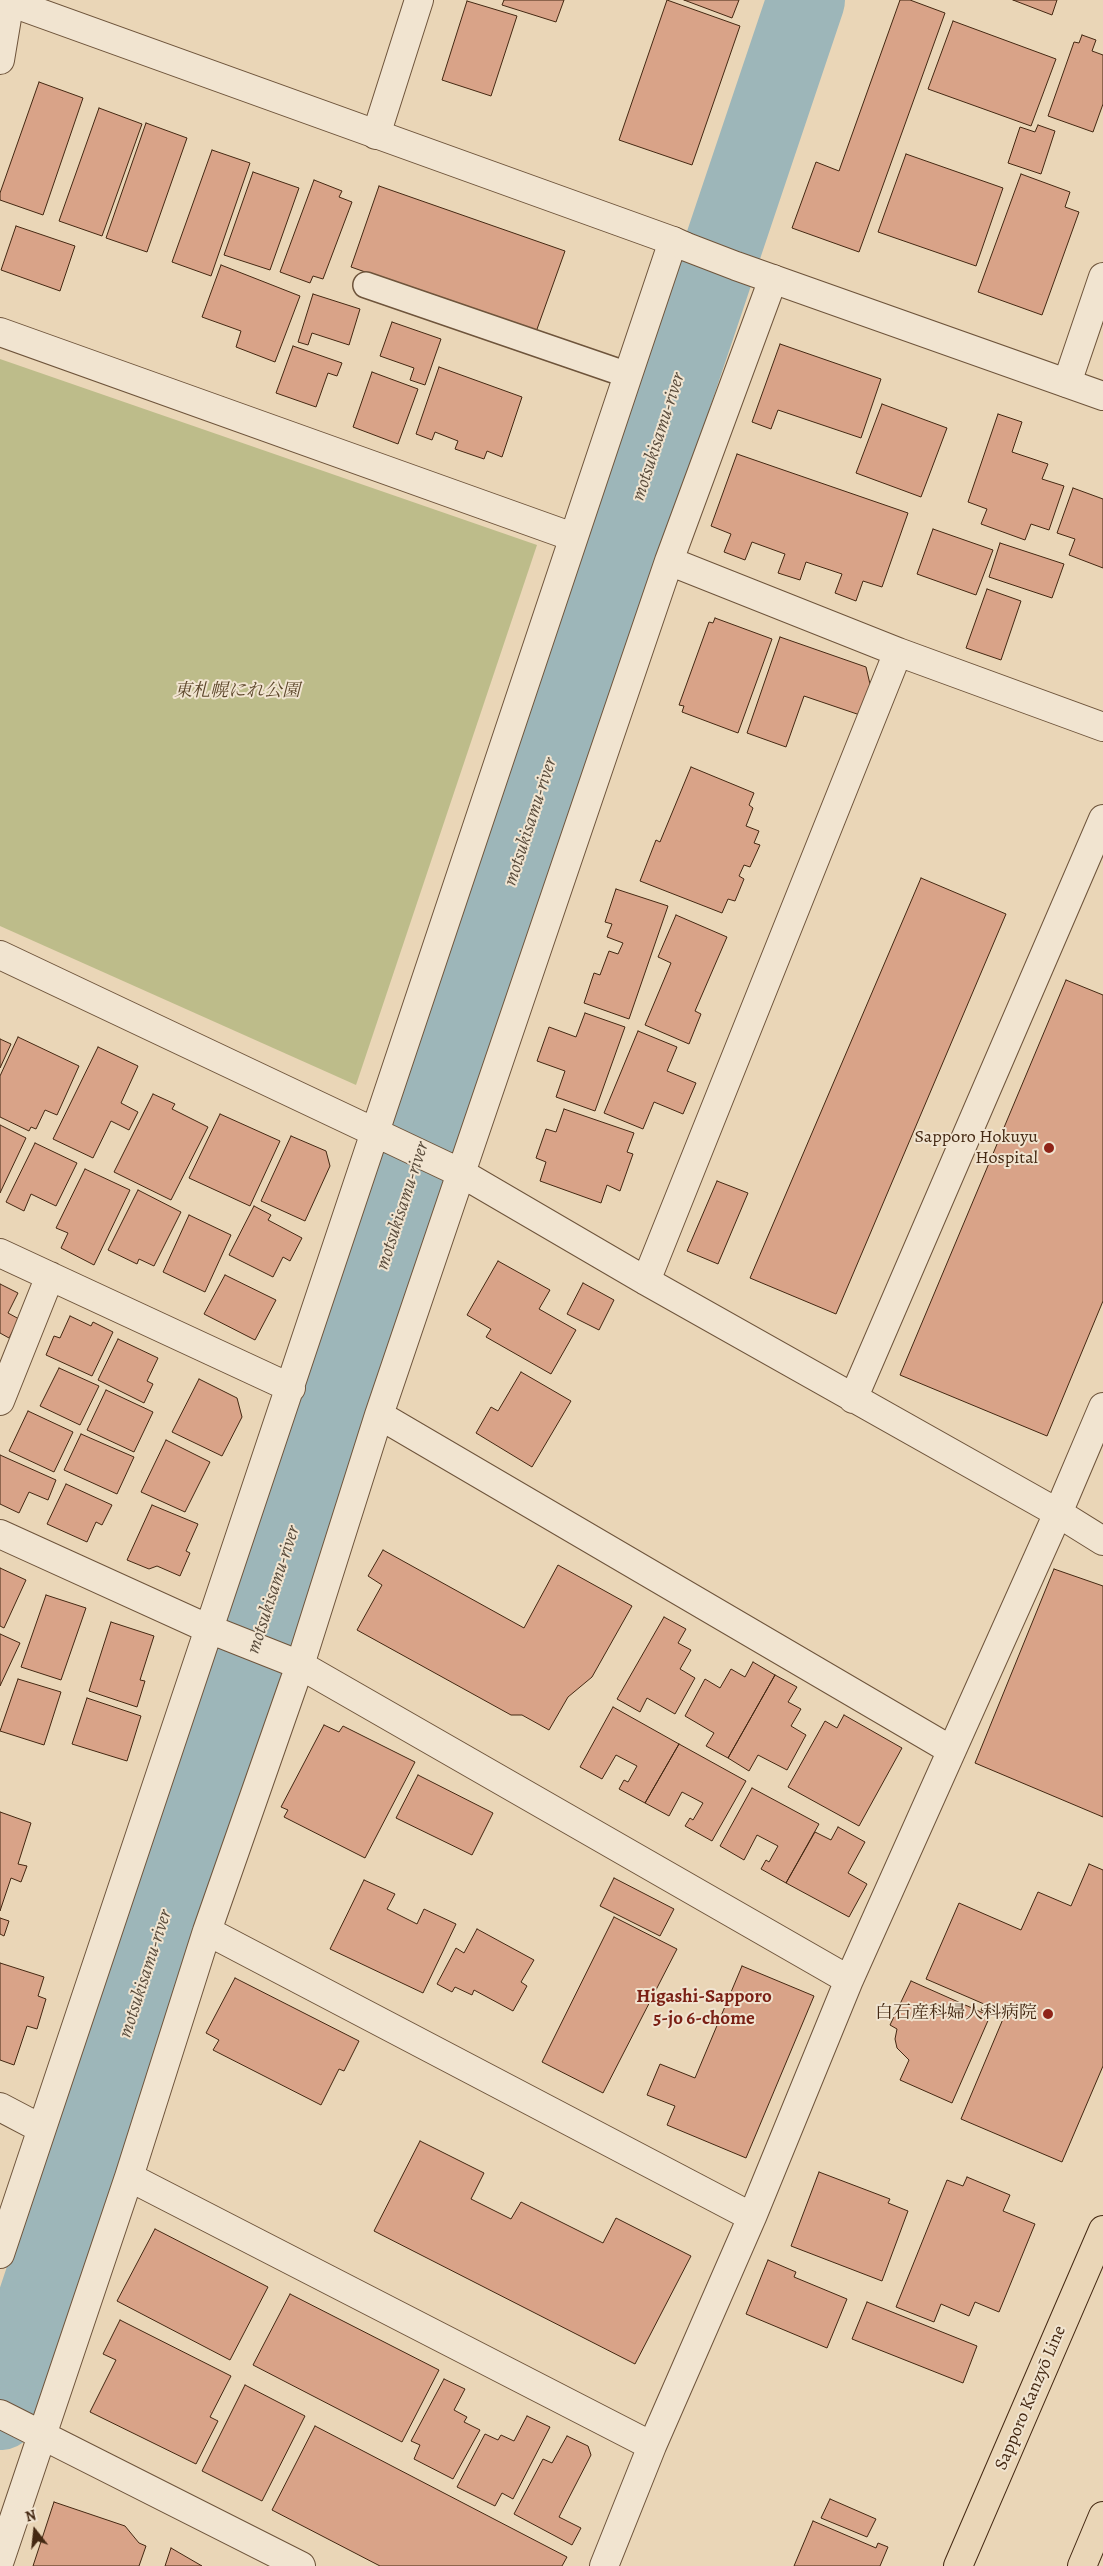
<!DOCTYPE html>
<html>
<head>
<meta charset="utf-8">
<style>
  body { margin:0 }
  #map { position:relative; width:1103px; height:2566px; overflow:hidden; background:#ead6b7; font-family:Alegreya,serif }
  canvas { display:block }
  .north { position:absolute; left:10px; top:2506px; width:50px; height:50px; -webkit-text-stroke:4px #f1e4d0; paint-order:stroke; rotate:344deg; font-size:14px; font-weight:700; line-height:20px; text-align:center; color:#442812 }
  .north::after { content:''; display:block; margin:auto; width:18px; height:22px; background:#442812; clip-path:polygon(50% 0,100% 100%,50% 72%,0 100%) }
</style>
</head>
<body>
<div id="map">
<canvas width="1103" height="2566"></canvas>
<div class="north">N</div>
</div>
<script>
const c = document.querySelector('canvas').getContext('2d');
c.lineJoin = 'round';
function fillPath(path, color) { c.fillStyle = color; c.fill(path, 'evenodd'); }
const shape = rows => new Path2D(rows.map(r => 'M' + r).join(''));
function stroke(path, color, width, dash) { c.strokeStyle = color; c.lineWidth = width; c.lineCap = dash ? 'butt' : 'round'; c.setLineDash(dash || []); c.stroke(path); }
function drawText(font, color, halo, rows, align = 'center') {
  c.font = font + ' Alegreya,"Noto Serif JP",serif'; c.lineWidth = 4; c.setLineDash([]); c.textBaseline = 'middle'; c.strokeStyle = halo; c.fillStyle = color; for (const [text, x, y, turn = 0] of rows) {
    c.save(); c.translate(x, y); c.rotate((+turn || 0) * Math.PI / 180); c.textAlign = isNaN(turn) ? turn : align; if (halo) c.strokeText(text, 0, 0); c.fillText(text, 0, 0); c.restore();
  }
}
const green = shape([
  [0,359,537,545,356,1085,0,926]
]);
const river = shape([
  [0,2411,491,936,806,0]
]);
const building = shape([
  [504,0,564,0,556,22,502,5,504,0],
  [667,0,740,26,692,165,619,140,667,0],
  [684,0,739,0,732,18,684,0],
  [900,0,910,0,945,13,859,252,792,228,816,162,839,171,900,0],
  [1013,0,1057,0,1052,15,1013,0],
  [467,1,517,16,491,96,442,80,467,1],
  [953,21,1056,59,1031,126,928,89,953,21],
  [1082,35,1096,40,1092,51,1103,55,1103,104,1093,132,1048,116,1074,42,1079,43,1082,35],
  [39,82,83,98,43,215,0,200,0,193,39,82],
  [99,108,142,124,102,236,59,221,99,108],
  [146,123,187,138,147,252,106,238,146,123],
  [1038,125,1055,131,1041,174,1008,163,1020,127,1035,132,1038,125],
  [212,150,250,163,211,276,172,262,212,150],
  [906,154,1003,188,976,266,878,232,906,154],
  [253,172,299,188,270,270,224,255,253,172],
  [1021,174,1070,192,1065,207,1079,212,1042,315,978,292,1021,174],
  [314,180,342,191,339,197,352,202,323,279,313,276,310,283,280,272,314,180],
  [379,186,565,251,536,332,351,267,379,186],
  [16,226,75,246,60,291,1,270,16,226],
  [221,265,300,296,275,362,236,347,241,331,202,317,221,265],
  [313,294,360,309,349,345,312,333,308,345,298,342,313,294],
  [392,322,441,339,425,385,410,380,414,368,380,356,392,322],
  [780,344,881,379,861,438,778,410,771,429,752,422,780,344],
  [293,346,342,363,337,376,328,373,316,407,276,393,293,346],
  [439,367,522,397,502,457,487,451,484,459,455,449,458,441,435,432,432,440,416,434,439,367],
  [372,372,418,389,398,444,353,427,372,372],
  [882,404,947,428,921,497,856,473,882,404],
  [998,414,1022,422,1012,452,1048,464,1042,479,1064,486,1049,530,1031,524,1025,540,981,524,987,509,968,502,998,414],
  [737,454,908,513,882,587,863,581,856,601,835,593,842,574,806,562,800,580,778,573,785,554,752,542,745,560,724,552,731,534,711,526,737,454],
  [1073,488,1103,499,1103,568,1069,555,1075,539,1057,533,1073,488],
  [933,529,993,550,976,595,917,574,933,529],
  [1000,543,1064,564,1052,598,989,577,1000,543],
  [987,589,1021,601,1001,660,966,648,987,589],
  [715,618,772,639,738,733,682,712,684,706,679,705,709,622,713,623,715,618],
  [780,637,866,667,870,684,860,715,804,696,786,747,747,733,780,637],
  [691,767,754,793,749,805,753,808,746,826,759,831,754,843,760,845,750,867,744,865,739,876,744,879,735,901,728,899,722,913,640,881,656,840,660,842,691,767],
  [921,878,1006,914,836,1314,750,1278,921,878],
  [616,889,668,906,629,1019,584,1003,594,973,600,975,609,951,618,954,623,943,607,937,612,924,605,922,616,889],
  [676,915,727,937,695,1011,701,1014,689,1044,645,1025,671,963,658,957,676,915],
  [1066,980,1103,995,1103,1301,1047,1436,900,1375,1066,980],
  [585,1013,625,1027,595,1111,556,1097,565,1071,537,1061,549,1027,576,1037,585,1013],
  [638,1031,677,1047,667,1071,696,1083,683,1114,654,1102,643,1129,604,1113,638,1031],
  [18,1037,79,1066,57,1115,45,1110,36,1129,31,1127,29,1131,0,1117,0,1076,18,1037],
  [0,1039,11,1044,0,1068,0,1039],
  [98,1047,138,1066,121,1103,138,1112,129,1130,111,1121,93,1158,53,1139,98,1047],
  [153,1094,175,1104,172,1109,208,1127,171,1200,114,1172,153,1094],
  [564,1109,634,1133,627,1152,633,1154,620,1191,607,1185,601,1203,540,1181,546,1162,536,1158,546,1129,556,1132,564,1109],
  [220,1114,280,1141,250,1206,189,1178,220,1114],
  [0,1125,26,1138,0,1193,0,1125],
  [291,1136,326,1151,330,1166,305,1221,261,1201,291,1136],
  [35,1143,77,1163,56,1206,31,1194,24,1211,6,1202,35,1143],
  [85,1169,130,1190,94,1265,61,1248,68,1233,56,1228,85,1169],
  [717,1181,748,1193,718,1264,687,1251,717,1181],
  [138,1190,181,1212,154,1266,139,1259,137,1264,108,1250,138,1190],
  [254,1206,271,1215,268,1220,302,1238,290,1261,283,1257,273,1277,229,1255,254,1206],
  [189,1215,231,1235,205,1292,163,1272,189,1215],
  [498,1261,550,1290,539,1309,576,1330,551,1374,486,1337,491,1329,467,1315,498,1261],
  [225,1275,276,1300,255,1340,204,1314,225,1275],
  [583,1283,614,1300,599,1330,567,1314,583,1283],
  [0,1284,18,1293,8,1313,19,1319,9,1338,0,1333,0,1284],
  [70,1316,91,1326,93,1322,113,1332,92,1376,46,1355,54,1336,60,1338,70,1316],
  [118,1339,158,1358,147,1381,153,1384,144,1403,98,1380,118,1339],
  [59,1368,99,1386,80,1425,40,1406,59,1368],
  [521,1372,571,1401,532,1467,476,1433,491,1407,498,1411,521,1372],
  [199,1379,237,1398,242,1417,222,1456,172,1432,199,1379],
  [106,1390,153,1412,134,1452,87,1430,106,1390],
  [28,1411,73,1432,54,1472,9,1451,28,1411],
  [81,1434,134,1457,117,1494,64,1470,81,1434],
  [166,1440,210,1462,185,1512,141,1492,166,1440],
  [0,1455,56,1480,48,1500,29,1492,19,1513,0,1504,0,1455],
  [66,1484,112,1505,102,1525,96,1522,87,1542,47,1524,66,1484],
  [152,1505,198,1524,186,1551,190,1553,180,1576,157,1566,149,1569,127,1560,152,1505],
  [383,1550,524,1628,558,1565,632,1606,592,1677,568,1697,549,1730,522,1715,511,1715,357,1630,382,1585,368,1576,383,1550],
  [0,1568,26,1580,4,1628,0,1626,0,1568],
  [1054,1569,1103,1586,1103,1817,975,1763,1054,1569],
  [46,1595,86,1608,61,1680,21,1667,46,1595],
  [664,1617,686,1629,678,1643,691,1650,680,1669,695,1678,675,1714,647,1698,640,1712,617,1699,664,1617],
  [111,1622,154,1636,140,1680,145,1681,137,1707,89,1691,111,1622],
  [0,1634,20,1643,0,1686,0,1634],
  [753,1662,775,1675,728,1758,706,1746,714,1733,685,1716,705,1679,720,1688,731,1669,745,1677,753,1662],
  [775,1675,797,1687,788,1702,801,1709,791,1726,806,1735,787,1770,758,1755,749,1771,728,1758,775,1675],
  [18,1679,61,1692,44,1745,0,1731,18,1679],
  [87,1698,141,1716,127,1761,72,1744,87,1698],
  [613,1707,679,1744,645,1803,619,1789,624,1780,628,1782,637,1766,616,1755,602,1779,580,1767,613,1707],
  [844,1715,902,1748,859,1826,788,1787,825,1721,837,1728,844,1715],
  [324,1725,339,1732,343,1726,415,1762,365,1858,284,1817,288,1810,281,1807,324,1725],
  [679,1744,746,1781,712,1841,685,1826,690,1818,693,1820,703,1803,682,1792,669,1816,645,1803,679,1744],
  [418,1775,493,1813,472,1855,396,1818,418,1775],
  [752,1788,819,1824,786,1883,761,1869,766,1860,769,1862,778,1846,757,1835,744,1860,720,1846,752,1788],
  [0,1812,31,1823,18,1864,27,1866,21,1882,11,1878,0,1911,0,1812],
  [838,1827,865,1842,848,1873,867,1884,849,1917,786,1883,815,1832,831,1840,838,1827],
  [1089,1864,1103,1870,1103,2066,1062,2162,961,2119,1003,2019,981,2010,984,2004,926,1979,959,1903,1021,1930,1038,1892,1071,1906,1089,1864],
  [614,1878,674,1909,660,1936,600,1906,614,1878],
  [364,1880,395,1894,387,1909,417,1924,424,1909,456,1924,423,1993,330,1949,364,1880],
  [614,1917,677,1949,603,2093,542,2062,614,1917],
  [0,1918,9,1921,4,1936,0,1934,0,1918],
  [477,1929,534,1960,521,1982,527,1986,513,2011,474,1990,472,1995,455,1987,452,1992,437,1984,456,1948,464,1953,477,1929],
  [0,1963,44,1977,38,1996,46,1999,37,2029,27,2026,14,2065,0,2060,0,1963],
  [742,1966,814,1996,746,2158,667,2125,675,2106,647,2095,660,2064,695,2078,742,1966],
  [235,1978,359,2041,344,2071,339,2069,321,2105,213,2050,219,2040,206,2033,235,1978],
  [911,1981,990,2016,952,2103,900,2080,909,2060,897,2048,895,2039,897,2029,890,2025,911,1981],
  [420,2141,484,2173,471,2199,511,2219,521,2202,603,2243,616,2218,691,2256,635,2364,374,2231,420,2141],
  [819,2172,890,2199,888,2203,908,2211,882,2281,791,2246,819,2172],
  [967,2177,1010,2195,1003,2211,1035,2224,999,2312,975,2302,969,2316,941,2304,934,2322,896,2307,947,2180,963,2186,967,2177],
  [155,2229,268,2287,230,2360,117,2301,155,2229],
  [768,2260,796,2272,794,2277,847,2299,827,2348,746,2314,768,2260],
  [290,2294,439,2370,402,2442,253,2365,290,2294],
  [867,2302,977,2346,963,2383,852,2339,867,2302],
  [120,2320,231,2376,210,2417,218,2421,196,2464,90,2412,116,2360,103,2354,120,2320],
  [444,2379,465,2389,454,2410,467,2417,464,2422,480,2430,453,2479,414,2459,420,2445,411,2441,444,2379],
  [245,2385,305,2416,262,2501,202,2471,245,2385],
  [527,2416,550,2427,513,2499,502,2493,495,2506,457,2487,485,2434,498,2440,501,2435,514,2441,527,2416],
  [315,2426,567,2557,562,2566,380,2566,272,2510,315,2426],
  [567,2436,588,2446,591,2455,559,2517,581,2528,572,2545,514,2514,543,2459,552,2463,567,2436],
  [830,2499,876,2519,867,2537,821,2518,830,2499],
  [54,2502,125,2526,139,2543,146,2546,139,2566,33,2566,54,2502],
  [813,2521,876,2548,878,2543,888,2547,880,2566,794,2566,813,2521],
  [171,2548,202,2566,165,2566,171,2548]
]);
const service = shape([
  [366,285,628,375]
]);
const minor = shape([
  [0,60,10,0],
  [376,135,419,0],
  [0,332,573,537],
  [1067,383,1103,277],
  [669,561,898,652,1103,727],
  [0,955,461,1173,646,1281,1058,1513,1103,1541],
  [0,1253,291,1388],
  [646,1281,898,652],
  [853,1399,1103,819],
  [0,1401,50,1276],
  [379,1415,951,1750],
  [0,1534,209,1629,300,1665,849,1980],
  [207,1931,752,2217],
  [0,2107,40,2128],
  [129,2177,652,2446],
  [0,2254,628,375,673,241,684,246],
  [0,2414,301,2566],
  [0,2560,129,2177,207,1931,300,1665,379,1415,461,1173,669,561,773,279],
  [604,2566,652,2446,752,2217,849,1980,1058,1513,1103,1407]
]);
const tertiary = shape([
  [4,0,673,241],
  [684,246,736,266,1103,396]
]);
const primary = shape([
  [958,2566,1103,2230],
  [1082,2566,1103,2516]
]);
const markers = [
  [1049,1148,6,"#8f2418"],
  [1048,2014,6,"#8f2418"]
];
const parkNames = [
  ["東札幌にれ公園",237,692]
];
const poiNames = [
  ["Sapporo Hokuyu",1038,1138],
  ["Hospital",1038,1159],
  ["白石産科婦人科病院",1037,2014]
];
const streetNames = [
  ["Sapporo Kanzyō Line",1031,2398,-67]
];
const waterNames = [
  ["motsukisamu-river",659,437,-72],
  ["motsukisamu-river",531,822,-72],
  ["motsukisamu-river",403,1206,-72],
  ["motsukisamu-river",274,1590,-72],
  ["motsukisamu-river",146,1974,-72]
];
const neighbourhoodNames = [
  ["Higashi-Sapporo",704,1997],
  ["5-jo 6-chome",704,2019]
];
fillPath(green, '#bdbc8a');
stroke(river, '#9db6b9', 78);
fillPath(building, '#d9a388');
stroke(building, '#442812', 1);
stroke(service, '#6e543b', 28);
stroke(minor, '#6e543b', 30);
stroke(tertiary, '#6e543b', 30);
stroke(primary, '#442812', 30);
stroke(service, '#f1e4d0', 25);
stroke(minor, '#f1e4d0', 28);
stroke(tertiary, '#f1e4d0', 28);
stroke(primary, '#ead6b7', 28);
for (const [x, y, r, color] of markers) { const dot = new Path2D(); dot.arc(x, y, r, 0, 2 * Math.PI); c.fillStyle = color; c.fill(dot); stroke(dot, '#f1e4d0', 2); }
drawText('italic 18px', '#5c462a', '#f1e4d0', parkNames);
drawText('18px', '#442812', '#f1e4d0', poiNames, 'right');
drawText('18px', '#442812', '#f1e4d0', streetNames);
drawText('italic 19px', '#5a4c3c', '#f1e4d0', waterNames);
drawText('bold 19px', '#7a1f14', '#f1e4d0', neighbourhoodNames);
</script>
</body>
</html>
